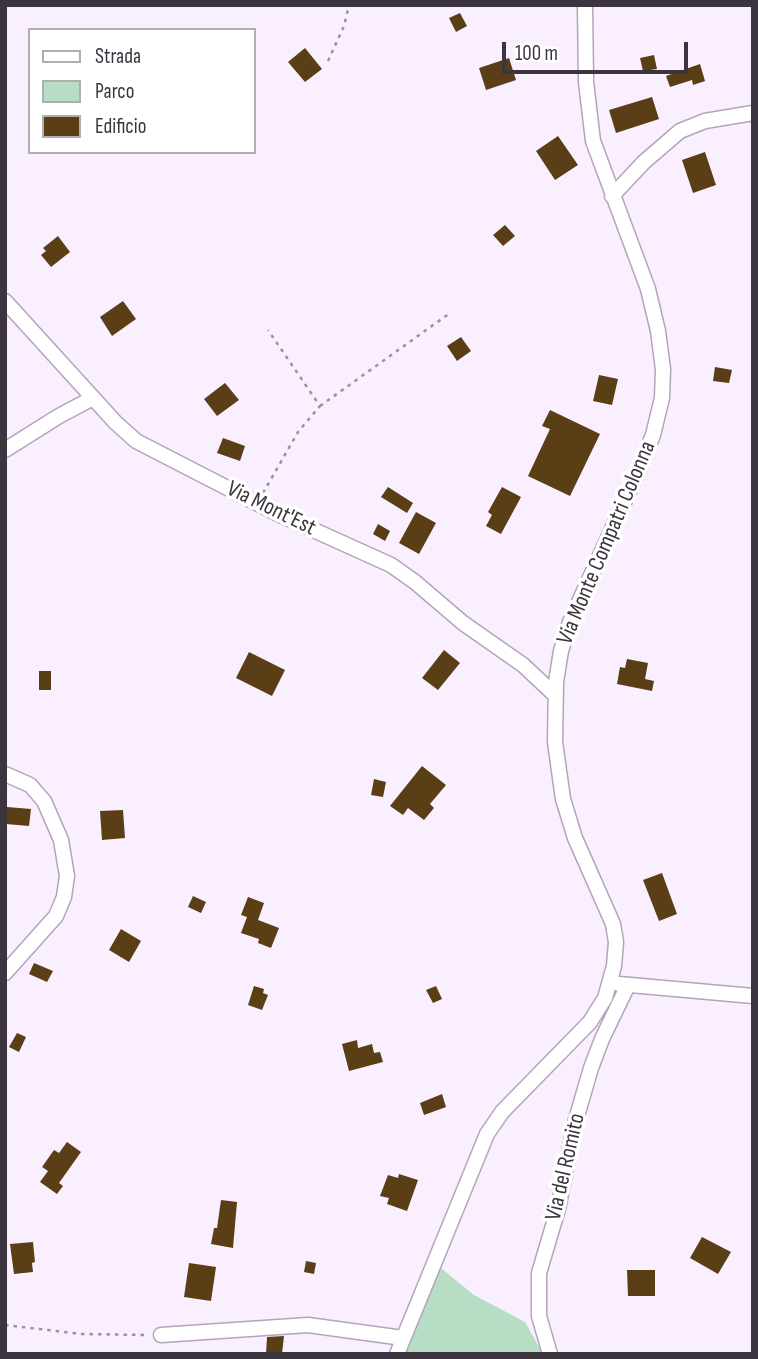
<!DOCTYPE html>
<html>
<head>
<meta charset="utf-8">
<style>
  body { margin:0 }
  #map { position:relative; width:758px; height:1359px; overflow:hidden; background:#faeffe; font-family:"Sofia Sans Condensed",sans-serif }
  canvas { display:block }
  .frame { position:absolute; inset:0; border:7px solid #3c353f; pointer-events:none }
  .legend { position:absolute; left:28px; top:28px; width:228px; height:126px; box-sizing:border-box; background:#fff; border:2px solid #b1aeb2; margin:0; padding:9px 12px; list-style:none; font-size:21px; color:#3c353f }
  .legend li { display:flex; align-items:center; gap:14px; height:35px }
  .legend b { width:35px; border:2px solid #b1aeb2 }
  .scale { position:absolute; left:502px; top:42px; width:186px; height:32px; box-sizing:border-box; border:4px solid #3c353f; border-top:0; padding-left:9px; font-size:21px; line-height:24px; white-space:nowrap; color:#3c353f; -webkit-text-stroke:5px #fff; paint-order:stroke }
</style>
</head>
<body>
<div id="map">
<canvas width="758" height="1359"></canvas>
<div class="frame"></div>
<ul class="legend">
<li><b style="height:9px;background:#fff"></b>Strada</li>
<li><b style="height:19px;background:#b7dec4"></b>Parco</li>
<li><b style="height:19px;background:#5a3e15"></b>Edificio</li>
</ul>
<div class="scale">100 m</div>
</div>
<script>
const c = document.querySelector('canvas').getContext('2d');
c.lineJoin = 'round';
function fillPath(path, color) { c.fillStyle = color; c.fill(path, 'evenodd'); }
const shape = rows => new Path2D(rows.map(r => 'M' + r).join(''));
function stroke(path, color, width, dash) { c.strokeStyle = color; c.lineWidth = width; c.lineCap = dash ? 'butt' : 'round'; c.setLineDash(dash || []); c.stroke(path); }
function drawText(font, color, halo, rows, align = 'center') {
  c.font = font + ' "Sofia Sans Condensed",sans-serif'; c.lineWidth = 7; c.setLineDash([]); c.textBaseline = 'middle'; c.strokeStyle = halo; c.fillStyle = color; for (const [text, x, y, turn = 0] of rows) {
    c.save(); c.translate(x, y); c.rotate((+turn || 0) * Math.PI / 180); c.textAlign = isNaN(turn) ? turn : align; if (halo) c.strokeText(text, 0, 0); c.fillText(text, 0, 0); c.restore();
  }
}
const green = shape([
  [441,1268,474,1295,525,1322,543,1354,404,1354]
]);
const building = shape([
  [460,13,467,26,456,32,449,18],
  [305,48,322,69,305,82,288,62],
  [654,55,657,69,643,71,640,58],
  [509,58,516,80,486,90,479,68],
  [700,64,705,81,693,85,692,80,670,87,666,76],
  [652,97,659,119,616,133,609,110],
  [558,136,578,165,555,180,536,151],
  [705,152,716,185,693,193,682,160],
  [505,225,515,236,503,246,493,235],
  [58,236,70,252,51,267,41,255,46,251,43,248],
  [123,301,136,319,112,336,100,317],
  [461,337,471,351,457,361,447,346],
  [715,367,732,370,729,383,713,381],
  [599,375,618,379,612,405,593,401],
  [225,383,239,400,217,416,204,399],
  [550,410,600,434,570,496,528,476,550,429,542,426],
  [223,438,245,446,240,461,217,453],
  [388,487,413,503,407,513,381,497],
  [502,487,521,497,501,534,486,526,492,515,488,512],
  [416,512,436,523,419,554,399,543],
  [378,524,390,531,385,541,373,534],
  [444,650,460,663,438,690,422,678],
  [249,652,285,670,272,696,236,678],
  [627,659,648,663,645,679,654,681,652,691,617,684,620,667,625,668],
  [39,671,51,671,51,690,39,690],
  [422,766,446,785,430,804,434,808,424,820,408,808,403,815,390,806],
  [374,779,386,782,383,797,371,795],
  [7,807,31,809,29,826,6,824],
  [123,810,125,838,102,840,100,811],
  [662,873,677,914,659,921,643,880],
  [193,896,206,902,201,913,188,907],
  [248,897,264,903,258,920,279,928,271,948,258,943,259,939,241,933,247,917,241,915],
  [121,929,141,941,129,962,109,950],
  [34,963,53,971,47,982,29,974],
  [254,986,264,989,263,993,268,995,262,1010,248,1005],
  [436,986,442,999,433,1003,426,990],
  [17,1033,26,1037,19,1052,9,1047],
  [357,1040,358,1048,372,1044,374,1053,380,1052,383,1062,349,1071,342,1044],
  [442,1094,446,1107,424,1115,420,1103],
  [67,1142,81,1152,59,1183,63,1186,57,1194,40,1182,48,1171,42,1167,54,1150,59,1153],
  [399,1174,418,1180,407,1211,387,1204,389,1198,380,1196,388,1175,398,1178],
  [221,1200,237,1202,233,1248,211,1244,214,1228,217,1228],
  [702,1237,731,1252,718,1274,690,1258],
  [33,1242,35,1262,32,1263,33,1272,14,1274,10,1244],
  [306,1261,316,1263,314,1274,304,1272],
  [189,1263,216,1267,211,1301,184,1297],
  [627,1270,655,1270,655,1296,628,1296],
  [284,1336,282,1354,266,1354,267,1337]
]);
const path = shape([
  [328,61,344,26,349,5],
  [320,406,450,313],
  [263,493,298,432,320,406,268,330],
  [5,1325,82,1334,148,1335]
]);
const minor = shape([
  [612,196,644,162,680,131,705,121,753,113],
  [5,301,115,422,136,441,276,513,391,565,415,582,463,623,523,665,555,695],
  [5,450,59,416,93,398],
  [5,774,30,785,44,801,61,840,67,876,64,897,56,916,5,973],
  [619,984,753,996],
  [161,1335,308,1325,403,1338],
  [397,1354,487,1134,502,1112,590,1022,605,998,614,966,616,942,613,924,575,838,563,799,555,742,556,682,561,651,570,622,636,476,653,435,662,398,663,369,658,331,648,289,593,141,586,82,585,5],
  [550,1354,539,1316,539,1273,558,1209,575,1123,591,1068,602,1039,628,985]
]);
const streetNames = [
  ["Via Mont'Est",271,509,26],
  ["Via Monte Compatri Colonna",607,543,-67],
  ["Via del Romito",566,1167,-77]
];
fillPath(green, '#b7dec4');
fillPath(building, '#5a3e15');
stroke(minor, '#b5a3bb', 17);
stroke(path, '#9a919e', 2.5, [3.5, 5]);
stroke(minor, '#fff', 14);
drawText('23px', '#3c353f', '#fff', streetNames);
</script>
</body>
</html>
